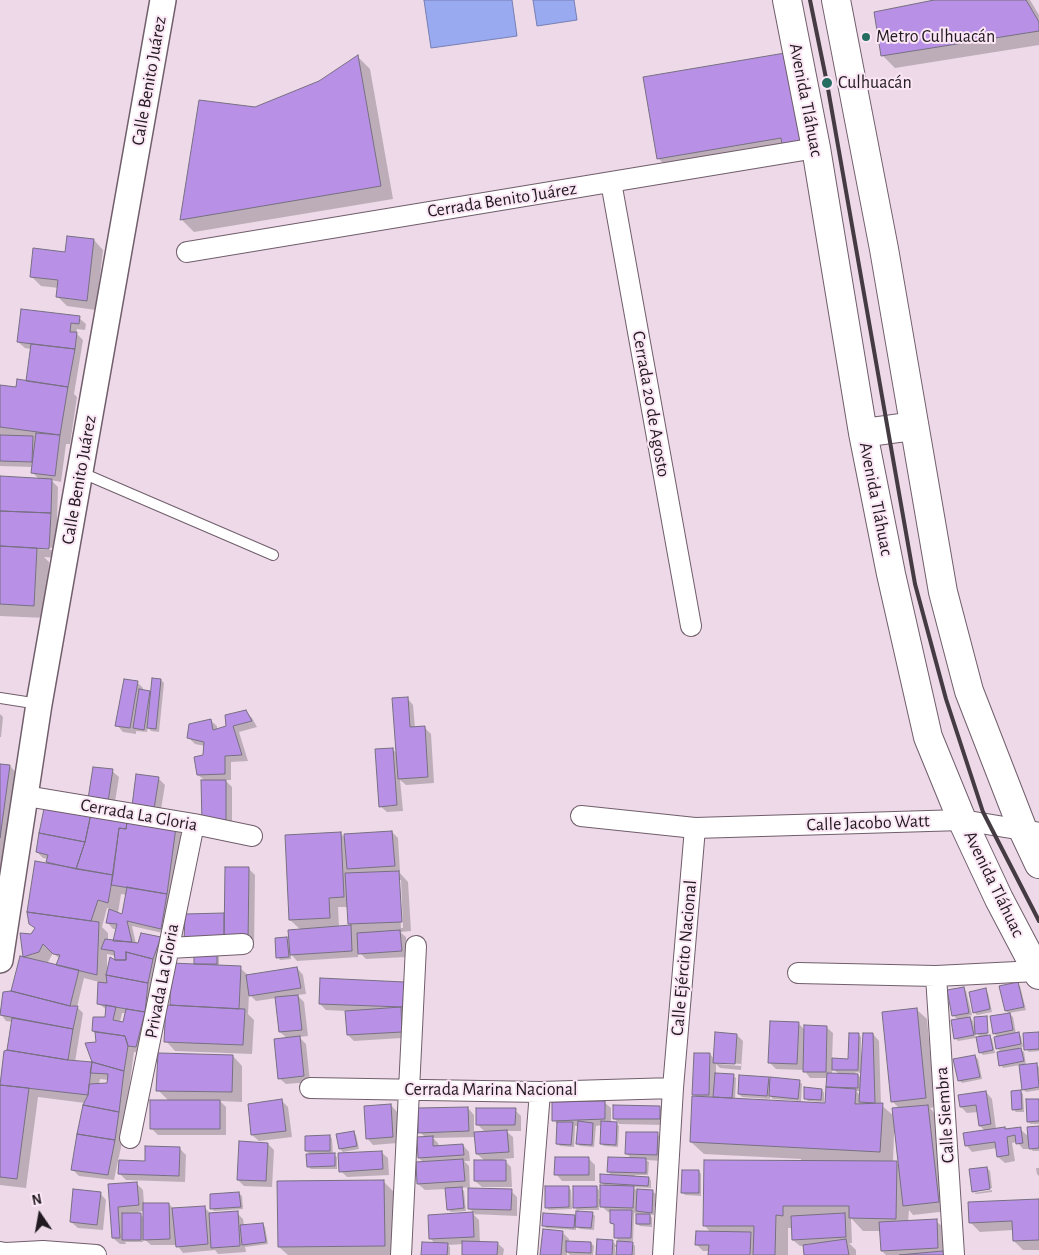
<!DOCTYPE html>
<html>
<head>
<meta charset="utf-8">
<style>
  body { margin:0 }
  #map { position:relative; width:1039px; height:1255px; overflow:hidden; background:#edd9e8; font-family:"Alegreya Sans",sans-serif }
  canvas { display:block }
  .north { position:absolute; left:15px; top:1190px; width:50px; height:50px; -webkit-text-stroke:4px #fbe6f5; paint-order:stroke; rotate:348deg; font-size:14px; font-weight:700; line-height:20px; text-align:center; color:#211a20 }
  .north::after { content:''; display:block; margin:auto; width:18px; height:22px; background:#211a20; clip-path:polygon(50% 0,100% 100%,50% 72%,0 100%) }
</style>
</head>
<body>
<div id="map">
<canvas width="1039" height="1255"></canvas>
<div class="north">N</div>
</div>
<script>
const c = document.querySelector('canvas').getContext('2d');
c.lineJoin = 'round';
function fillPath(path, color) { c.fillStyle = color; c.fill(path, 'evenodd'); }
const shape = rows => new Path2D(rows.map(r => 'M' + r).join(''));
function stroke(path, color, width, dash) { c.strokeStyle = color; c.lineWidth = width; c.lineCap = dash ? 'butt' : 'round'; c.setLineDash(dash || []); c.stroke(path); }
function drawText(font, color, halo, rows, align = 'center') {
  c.font = font + ' "Alegreya Sans",sans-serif'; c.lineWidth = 4; c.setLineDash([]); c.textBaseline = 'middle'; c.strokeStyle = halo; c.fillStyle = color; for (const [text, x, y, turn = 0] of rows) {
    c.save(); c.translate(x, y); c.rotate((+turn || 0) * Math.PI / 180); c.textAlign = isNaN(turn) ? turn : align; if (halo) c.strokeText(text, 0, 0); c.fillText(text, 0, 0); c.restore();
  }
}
const water = shape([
  [424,0,512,0,517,36,431,48,424,0],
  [533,0,574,0,577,20,537,26,533,0]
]);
const shadow = shape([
  [940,0,1030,0,1039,15,1039,45,895,68,882,55],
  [358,57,370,69,393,199,194,232,182,220,319,82],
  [798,67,814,160,797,162,786,152,671,171,658,158],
  [94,240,103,250,96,310,67,306,58,297,59,288,41,286,31,276,66,253],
  [79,318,86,324,85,330,77,329,76,333,83,340,74,394,77,397,70,444,66,444,61,482,51,480,58,487,57,520,60,524,58,558,44,557,49,562,46,618,0,616,0,547,55,550,56,548,0,545,0,478,40,480,32,472,33,467,0,466,0,386,17,389,27,382,31,349,25,348,18,342],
  [161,680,164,683,159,732,151,731,148,727,147,732,136,731,136,734,123,732,117,725,137,682,143,688,143,691,152,692],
  [407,698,413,705,415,728,424,727,431,734,434,783,406,785,400,780,403,811,387,812,380,806,392,749,398,754],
  [246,712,252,718,257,727,239,732,248,761,231,762,231,780,225,780,232,787,232,828,203,822,203,779,198,775,204,756,205,746,195,744,188,737,210,720,217,726,217,730,227,727],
  [0,714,3,717,1,737,0,737],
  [0,765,10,766,22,779,0,939],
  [112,771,119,777,114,808,96,805],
  [158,778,165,785,160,815,139,812],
  [175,828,185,838,167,934,132,926,136,944,160,938,166,945,142,1053,134,1052,121,1147,114,1180,79,1176,72,1169,85,1103,38,1097,26,1188,0,1185,0,1088,13,1022,6,1021,0,1013,4,993,12,993,24,958,21,934,32,936,36,929,30,923,50,865,47,862,48,859,43,858,37,852],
  [121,894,127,895,123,916,118,913],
  [107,908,110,909,107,922,113,929,117,929,113,942,108,941,108,933,102,927],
  [53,953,60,959,60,967,44,963,48,962],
  [107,954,116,956,117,962,107,974],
  [84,978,99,982,98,1003,107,1010,106,1019,94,1031,97,1034,97,1043,94,1063,75,1062,83,1013,77,1007],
  [122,1013,126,1013,124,1023,120,1022],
  [100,1079,109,1080,108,1085,99,1085],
  [392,832,398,838,400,872,399,872,408,882,411,931,400,932,406,937,407,957,366,959,358,951,358,957,297,961,291,954,291,959,280,960,278,957,287,939,290,942,301,930,290,920,341,834,346,839],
  [398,880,401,880,403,928,401,928],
  [338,907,348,907,349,924,351,927,339,927],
  [249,869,255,875,254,948,192,948,186,915,226,915],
  [216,954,219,957,219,967,240,968,249,976,297,968,303,975,306,994,297,995,304,1002,308,1036,299,1037,306,1044,310,1082,286,1084,279,1078,288,1039,280,1032,277,998,256,1001,249,994,248,1014,254,1020,252,1054,175,1051,166,1041,171,1007,173,965,197,966,195,964],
  [404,983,410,989,404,1038,403,1013,400,1013,402,1038,354,1041,348,1035,346,1011,326,1010,320,1004],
  [1018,983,1020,986,1026,1010,1009,1013,1013,1017,1016,1034,1018,1034,1021,1036,1023,1047,1019,1047,1024,1052,1026,1065,1036,1064,1039,1067,1039,1090,1026,1092,1023,1089,1020,1065,1003,1068,1001,1065,1002,1053,997,1048,998,1038,994,1033,1010,1015,1006,1011],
  [964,988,966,991,972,1015,968,1016,973,1021,976,1038,958,1041,955,1038,958,1020,954,1016],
  [985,990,988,993,992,1012,977,1015,974,1012],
  [917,1010,927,1019,935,1107,930,1108,937,1116,948,1211,913,1215,909,1210,908,1222,936,1221,943,1227,946,1255,886,1255,882,1251,881,1231,863,1231,851,1218,852,1243,849,1243,856,1250,856,1255,805,1255,804,1246,800,1246,793,1240,793,1228,788,1228,788,1255,710,1255,710,1251,703,1251,697,1245,711,1233,705,1226,801,1162,801,1159,704,1154,691,1142,697,1098,694,1094,710,1054,714,1059,737,1035,743,1041,741,1070,720,1068,716,1064,716,1074,733,1076,736,1078,735,1100,826,1105,828,1078,810,1078,804,1070,776,1069,770,1063,798,1023,805,1030,826,1027,833,1033,832,1060,849,1060,858,1034,861,1037,861,1058,863,1059,873,1034,879,1041,881,1105,894,1116,900,1109,892,1101],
  [719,1062,741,1064,741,1066,719,1064],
  [832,1068,839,1074,832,1074],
  [855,1072,862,1073,862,1079],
  [856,1091,861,1091,861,1096],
  [894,1133,896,1133,899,1166,896,1162,893,1162],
  [986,1017,988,1018,986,1018,988,1039,990,1037,992,1039,995,1053,983,1055,980,1052,981,1038,975,1031],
  [1039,1033,1039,1051,1029,1052,1026,1049],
  [233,1056,242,1066,242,1102,220,1101,226,1107,226,1135,158,1135,152,1129,169,1101,158,1090],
  [975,1056,978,1059,982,1079,962,1083,959,1080],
  [768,1078,771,1081,799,1081,802,1084,801,1101,773,1099,770,1096,770,1099,742,1097,739,1094],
  [822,1090,824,1093,824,1102,808,1101,805,1098],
  [986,1092,992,1099,996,1129,1005,1128,1007,1130,1020,1129,1029,1137,1039,1128,1039,1151,1033,1151,1028,1146,1028,1149,1023,1149,1017,1142,1012,1143,1015,1161,1005,1163,998,1157,997,1148,972,1152,966,1145,985,1131,980,1126,978,1112,967,1113,961,1107,959,1096],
  [1021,1092,1023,1094,1024,1112,1016,1112,1013,1109],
  [1039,1100,1039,1124,1031,1124,1028,1122],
  [282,1101,288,1107,292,1137,259,1141,252,1135],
  [604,1102,611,1108,611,1123,619,1124,614,1118,659,1107,666,1114,665,1125,617,1124,619,1126,618,1147,604,1146,601,1143,602,1125,596,1126,594,1147,580,1146,577,1143,579,1126,575,1126,574,1147,560,1146,557,1143,558,1125,554,1120],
  [391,1105,397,1112,398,1143,373,1145,367,1138],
  [468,1108,474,1115,474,1133,485,1132,477,1124,515,1110,521,1116,521,1131,506,1131,513,1137,514,1158,503,1159,511,1167,512,1187,482,1187,475,1181,485,1161,477,1154,476,1137,433,1138,438,1143,439,1147,463,1145,469,1152,470,1161,464,1161,469,1166,470,1189,511,1191,517,1197,517,1216,473,1214,479,1220,480,1243,497,1243,504,1249,503,1255,463,1255,464,1244,448,1245,450,1247,450,1255,422,1255,435,1244,431,1239,430,1216,475,1214,469,1208,470,1187,461,1188,464,1191,466,1211,451,1212,448,1209,447,1189,425,1190,418,1184,424,1163,419,1158,425,1137,420,1132],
  [353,1132,356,1135,359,1149,343,1152,340,1149,337,1135],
  [657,1134,663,1140,663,1161,646,1160,649,1162,648,1175,635,1175,635,1177,649,1178,651,1181,651,1188,633,1187,638,1192,653,1192,656,1194,654,1215,649,1214,652,1218,652,1227,640,1226,637,1224,637,1213,634,1213,633,1241,630,1241,635,1246,635,1255,617,1255,618,1247,615,1247,615,1255,598,1255,613,1242,618,1247,618,1240,616,1238,616,1226,611,1223,611,1213,608,1212,599,1204,599,1210,579,1210,579,1212,592,1213,595,1216,594,1230,580,1229,576,1226,576,1230,546,1228,544,1225,574,1216,577,1219,578,1211,574,1207,596,1187,599,1190,599,1199,601,1199,605,1186,601,1182,613,1176,608,1172,632,1159,626,1153],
  [330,1136,332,1139,333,1155,337,1157,337,1169,311,1169,308,1166,311,1155,306,1151],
  [268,1144,274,1150,272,1187,244,1186,238,1180],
  [180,1149,186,1155,185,1182,126,1180,120,1174],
  [381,1152,388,1158,389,1175,347,1177,341,1171],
  [588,1158,595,1165,595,1181,562,1181,556,1174],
  [987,1168,990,1171,992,1188,974,1190,974,1192,973,1191],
  [1036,1168,1039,1168,1039,1176,1037,1174],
  [699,1171,701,1174,701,1196,685,1195,682,1192],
  [383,1181,396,1194,397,1255,288,1255,279,1247],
  [137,1184,143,1190,144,1204,169,1204,174,1209,204,1207,211,1214,237,1213,243,1219,244,1226,263,1224,265,1227,268,1244,245,1247,246,1252,218,1254,215,1250,183,1253,177,1245,151,1245,143,1238,143,1242,125,1242,126,1244,120,1244,113,1238,110,1185],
  [144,1211,144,1218,138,1212],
  [568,1187,571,1190,572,1209,549,1210,546,1207],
  [992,1190,992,1192,976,1194,974,1193],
  [100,1193,106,1200,103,1230,78,1228,71,1222],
  [239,1193,242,1196,243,1209,214,1211,212,1208],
  [1039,1200,1039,1250,1023,1250,1014,1241,1013,1230,980,1232,970,1222],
  [563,1233,569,1239,569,1242,591,1243,594,1246,593,1255,570,1255,567,1252,567,1255,542,1255]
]);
const building = shape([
  [934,0,1026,0,1039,22,1039,31,881,56,874,12,934,0],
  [785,53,802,147,783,150,781,138,657,159,643,77,785,53],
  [358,55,381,186,180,220,199,100,255,107,319,81,358,55],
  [67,236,94,239,87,301,56,297,58,280,30,277,33,248,65,252,67,236],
  [21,309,80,316,79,324,71,323,70,332,77,332,75,349,17,342,21,309],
  [31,344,75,349,68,387,26,381,31,344],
  [17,379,68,387,60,435,0,427,0,385,16,387,17,379],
  [36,433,60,435,55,476,31,473,36,433],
  [0,435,33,436,32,462,0,461,0,435],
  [0,476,52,479,51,513,0,511,0,476],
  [0,511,51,513,49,549,0,546,0,511],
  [0,546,37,548,34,606,0,604,0,546],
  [152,678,161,679,156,729,147,728,152,678],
  [124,679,138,681,130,728,115,726,124,679],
  [139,689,150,691,144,730,133,728,139,689],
  [408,697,410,727,425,726,428,777,398,779,392,698,408,697],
  [246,710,252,721,233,726,242,755,225,756,225,774,197,775,194,757,203,755,204,742,187,738,189,724,211,719,213,730,226,726,225,715,246,710],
  [393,748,397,805,379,807,375,749,393,748],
  [0,764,10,765,0,838,0,764],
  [93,767,113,769,108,802,88,799,93,767],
  [136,774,159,777,154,809,132,806,136,774],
  [201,780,226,780,226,822,202,822,201,780],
  [46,799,92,809,85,842,39,833,46,799],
  [92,809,128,816,126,829,119,828,113,875,76,869,85,842,92,809],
  [128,816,176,827,167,894,111,885,119,828,126,829,128,816],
  [392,831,395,866,347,869,344,834,392,831],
  [341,832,344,897,329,898,330,918,289,920,285,835,341,832],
  [39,833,85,842,76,869,46,862,48,855,36,852,39,833],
  [35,861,113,875,108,903,98,900,91,921,27,912,35,861],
  [225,867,249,867,248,943,224,942,225,867],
  [399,871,402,922,348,924,345,873,399,871],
  [127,887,167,894,161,929,127,921,132,942,113,941,117,924,106,923,109,909,122,914,127,887],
  [27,912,99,922,97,975,56,965,60,955,53,954,43,944,39,952,23,957,20,933,31,934,35,928,29,924,27,912],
  [224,913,224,942,184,942,185,914,224,913],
  [351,925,352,951,290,955,288,930,351,925],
  [400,930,402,951,358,954,357,933,400,930],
  [141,933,161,937,153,959,126,952,126,960,115,960,114,951,101,949,105,939,138,943,141,933],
  [287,937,289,957,276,958,275,938,287,937],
  [126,952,153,959,148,983,106,975,110,957,115,960,126,960,126,952],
  [194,953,217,953,217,964,194,964,194,953],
  [20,956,79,970,70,1006,11,991,20,956],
  [171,963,241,966,239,1009,170,1005,171,963],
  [297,967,301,988,249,996,246,975,297,967],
  [106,975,148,983,145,1012,97,1004,98,982,107,983,106,975],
  [320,978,404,982,403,1007,319,1004,320,978],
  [1018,982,1024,1007,1005,1011,999,986,1018,982],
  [964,987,969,1013,952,1016,947,990,964,987],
  [986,988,990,1009,973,1013,969,992,986,988],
  [11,991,70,1006,78,1006,73,1029,0,1015,3,992,11,991],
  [298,995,302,1030,279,1032,275,997,298,995],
  [106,1005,116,1007,113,1020,123,1022,126,1009,145,1012,136,1047,128,1046,125,1036,92,1031,93,1017,105,1017,106,1005],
  [166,1005,245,1009,243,1045,164,1042,166,1005],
  [401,1007,402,1032,347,1035,345,1011,401,1007],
  [917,1008,926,1098,891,1102,882,1012,917,1008],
  [1010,1013,1013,1030,993,1034,990,1016,1010,1013],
  [987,1016,988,1033,975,1034,974,1017,987,1016],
  [970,1017,974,1035,954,1039,951,1020,970,1017],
  [12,1018,73,1029,68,1060,7,1050,12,1018],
  [770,1021,799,1022,797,1064,768,1063,770,1021],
  [804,1025,827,1026,826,1072,803,1072,804,1025],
  [95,1032,125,1036,128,1046,124,1071,92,1062,85,1043,96,1042,95,1032],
  [715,1032,737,1034,735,1064,713,1063,715,1032],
  [1019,1032,1021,1044,996,1049,994,1037,1019,1032],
  [1039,1032,1039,1049,1024,1050,1023,1033,1039,1032],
  [849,1033,859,1033,858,1070,832,1070,832,1058,848,1059,849,1033],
  [863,1033,873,1033,875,1103,859,1102,863,1033],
  [990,1035,993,1050,979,1053,976,1037,990,1035],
  [300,1036,304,1076,278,1079,274,1039,300,1036],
  [1021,1048,1024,1061,999,1066,997,1052,1021,1048],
  [7,1050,68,1060,92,1062,88,1095,0,1085,4,1051,7,1050],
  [158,1053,233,1055,232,1092,156,1091,158,1053],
  [694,1053,710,1053,709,1095,692,1095,694,1053],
  [975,1055,980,1077,958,1081,953,1059,975,1055],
  [92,1062,124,1071,119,1112,83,1105,88,1095,89,1084,107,1083,108,1074,90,1073,92,1062],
  [1037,1063,1039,1087,1022,1090,1019,1065,1037,1063],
  [715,1073,734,1074,732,1098,713,1097,715,1073],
  [827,1073,858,1074,858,1088,826,1087,827,1073],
  [739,1075,769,1077,767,1096,738,1094,739,1075],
  [770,1077,800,1080,798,1099,769,1096,770,1077],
  [0,1085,29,1088,17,1179,0,1177,0,1085],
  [804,1087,822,1089,821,1100,804,1099,804,1087],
  [826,1087,856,1089,855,1104,883,1103,880,1152,690,1142,692,1096,825,1103,826,1087],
  [1021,1090,1022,1109,1012,1110,1011,1091,1021,1090],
  [986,1091,991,1124,979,1126,976,1105,960,1107,958,1095,986,1091],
  [282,1099,286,1131,251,1135,248,1104,282,1099],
  [1026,1099,1039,1099,1039,1121,1027,1122,1026,1099],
  [150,1100,220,1100,220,1129,150,1129,150,1100],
  [605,1101,605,1119,552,1121,552,1102,605,1101],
  [391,1104,393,1137,366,1139,364,1106,391,1104],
  [83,1105,119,1112,115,1140,77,1134,83,1105],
  [613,1105,660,1106,660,1119,613,1119,613,1105],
  [928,1105,939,1202,903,1206,892,1108,928,1105],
  [468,1107,469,1131,418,1133,418,1108,468,1107],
  [476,1108,516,1108,515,1125,476,1125,476,1108],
  [578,1121,593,1123,592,1145,576,1144,578,1121],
  [601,1121,617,1122,616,1145,600,1144,601,1121],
  [557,1122,573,1122,571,1145,556,1144,557,1122],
  [1039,1126,1039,1148,1029,1149,1027,1127,1039,1126],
  [1005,1127,1005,1129,1021,1127,1021,1129,1023,1143,1016,1144,1015,1135,1007,1137,1009,1155,997,1157,995,1142,965,1146,963,1133,1005,1127],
  [507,1130,509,1152,476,1154,474,1132,507,1130],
  [354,1131,357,1146,339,1149,336,1134,354,1131],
  [626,1132,658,1132,657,1155,625,1154,626,1132],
  [77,1134,115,1140,108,1175,71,1170,77,1134],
  [330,1135,330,1151,305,1151,305,1136,330,1135],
  [433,1136,433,1146,463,1144,464,1155,418,1158,417,1137,433,1136],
  [239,1141,268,1143,266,1181,237,1180,239,1141],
  [145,1146,180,1147,179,1176,118,1174,119,1160,145,1161,145,1146],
  [382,1151,383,1169,339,1172,338,1153,382,1151],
  [335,1153,335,1166,307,1167,306,1154,335,1153],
  [555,1157,589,1157,589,1175,554,1175,555,1157],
  [608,1157,646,1158,646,1173,607,1172,608,1157],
  [463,1159,465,1181,417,1184,416,1162,463,1159],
  [474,1160,506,1160,506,1181,474,1181,474,1160],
  [704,1160,897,1161,896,1219,849,1218,849,1206,783,1206,783,1216,776,1215,775,1255,753,1255,754,1226,703,1226,704,1160],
  [987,1167,990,1189,972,1192,969,1169,987,1167],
  [682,1170,699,1170,699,1193,681,1193,682,1170],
  [600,1174,649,1177,648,1186,600,1183,600,1174],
  [384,1180,385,1246,278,1247,277,1181,384,1180],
  [137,1182,139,1205,118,1207,120,1238,112,1238,108,1184,137,1182],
  [600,1185,634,1186,633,1208,600,1207,600,1185],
  [545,1186,569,1186,569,1207,545,1208,545,1186],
  [573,1186,597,1186,597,1207,573,1208,573,1186],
  [462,1187,464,1208,447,1210,445,1188,462,1187],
  [468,1188,512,1189,511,1210,468,1209,468,1188],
  [73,1189,101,1192,97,1225,70,1222,73,1189],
  [637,1189,653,1190,652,1213,636,1211,637,1189],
  [239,1192,241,1207,210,1209,210,1194,239,1192],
  [1039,1199,1039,1240,1013,1241,1012,1221,969,1223,968,1202,1039,1199],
  [143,1203,169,1203,170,1239,143,1240,143,1203],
  [205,1206,208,1244,176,1247,172,1208,205,1206],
  [610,1210,632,1210,631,1238,614,1238,614,1224,610,1223,610,1210],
  [238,1211,240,1246,211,1248,209,1213,238,1211],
  [576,1211,593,1212,591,1228,575,1227,576,1211],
  [473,1212,474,1237,429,1239,428,1215,473,1212],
  [122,1213,141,1213,141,1240,122,1240,122,1213],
  [543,1213,575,1215,574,1228,542,1226,543,1213],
  [845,1213,846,1237,792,1240,791,1216,845,1213],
  [636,1214,650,1214,650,1224,636,1224,636,1214],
  [937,1219,938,1248,881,1251,879,1222,937,1219],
  [263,1223,266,1242,242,1245,240,1225,263,1223],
  [543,1229,563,1231,561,1255,540,1255,543,1229],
  [696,1231,751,1232,750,1255,708,1255,709,1245,695,1245,696,1231],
  [597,1239,613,1240,612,1255,596,1255,597,1239],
  [846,1239,849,1255,804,1255,803,1245,846,1239],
  [462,1241,498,1242,497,1255,462,1255,462,1241],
  [566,1241,591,1242,591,1253,566,1252,566,1241],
  [617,1241,633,1242,632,1255,616,1255,617,1241],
  [422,1242,448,1243,447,1255,421,1255,422,1242],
  [943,1251,944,1255,899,1255,943,1251]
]);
const service = shape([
  [80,472,273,555],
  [0,698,39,704]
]);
const minor = shape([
  [611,182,691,626],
  [187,252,816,148],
  [26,796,194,824,252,836],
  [581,816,695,828,962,820,1035,832],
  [169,948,243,944],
  [798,973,936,976,1037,971],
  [936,976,954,1255],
  [310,1088,540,1092,673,1088],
  [130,1138,194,824],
  [0,1252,6,1253,43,1251,96,1255],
  [401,1255,416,946],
  [527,1255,540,1092],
  [663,1255,673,1088,695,828]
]);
const tertiary = shape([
  [0,960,39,704,163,0]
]);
const secondary = shape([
  [787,0,816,148,863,433,891,574,928,737,962,820,999,899,1039,975],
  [836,0,884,249,943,592,969,691,1023,830,1039,864],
  [863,433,914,426]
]);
const rail = shape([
  [810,0,827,83,915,584,946,699,983,812,1039,921]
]);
const markers = [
  [866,37,5,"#256c61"],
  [827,83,6,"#256c61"]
];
const poiNames = [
  ["Metro Culhuacán",876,37],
  ["Culhuacán",838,83]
];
const streetNames = [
  ["Calle Benito Juárez",149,81,-80],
  ["Avenida Tláhuac",806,100,79],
  ["Cerrada Benito Juárez",502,200,-9],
  ["Cerrada 20 de Agosto",651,404,80],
  ["Calle Benito Juárez",79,480,-80],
  ["Avenida Tláhuac",876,499,79],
  ["Cerrada La Gloria",139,815,10],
  ["Calle Jacobo Watt",868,823,-2],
  ["Avenida Tláhuac",994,884,64],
  ["Calle Ejército Nacional",684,958,-85],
  ["Privada La Gloria",162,981,-79],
  ["Cerrada Marina Nacional",491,1090],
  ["Calle Siembra",945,1115,-94]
];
fillPath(water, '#9aaaf0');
stroke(water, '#767fb2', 1);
fillPath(shadow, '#0003');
fillPath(building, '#b891e7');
stroke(building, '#776f81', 1);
stroke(service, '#705e6b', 12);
stroke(minor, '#705e6b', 22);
stroke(tertiary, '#705e6b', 28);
stroke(secondary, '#705e6b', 30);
stroke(service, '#fff', 10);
stroke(minor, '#fff', 20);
stroke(tertiary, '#fff', 25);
stroke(secondary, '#fff', 28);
stroke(rail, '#443b43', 4);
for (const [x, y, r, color] of markers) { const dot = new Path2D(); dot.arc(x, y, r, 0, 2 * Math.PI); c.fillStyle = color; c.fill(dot); stroke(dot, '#fbe6f5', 2); }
drawText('18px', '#211a20', '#fbe6f5', poiNames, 'left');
drawText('18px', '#211a20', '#fbe6f5', streetNames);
</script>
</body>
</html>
